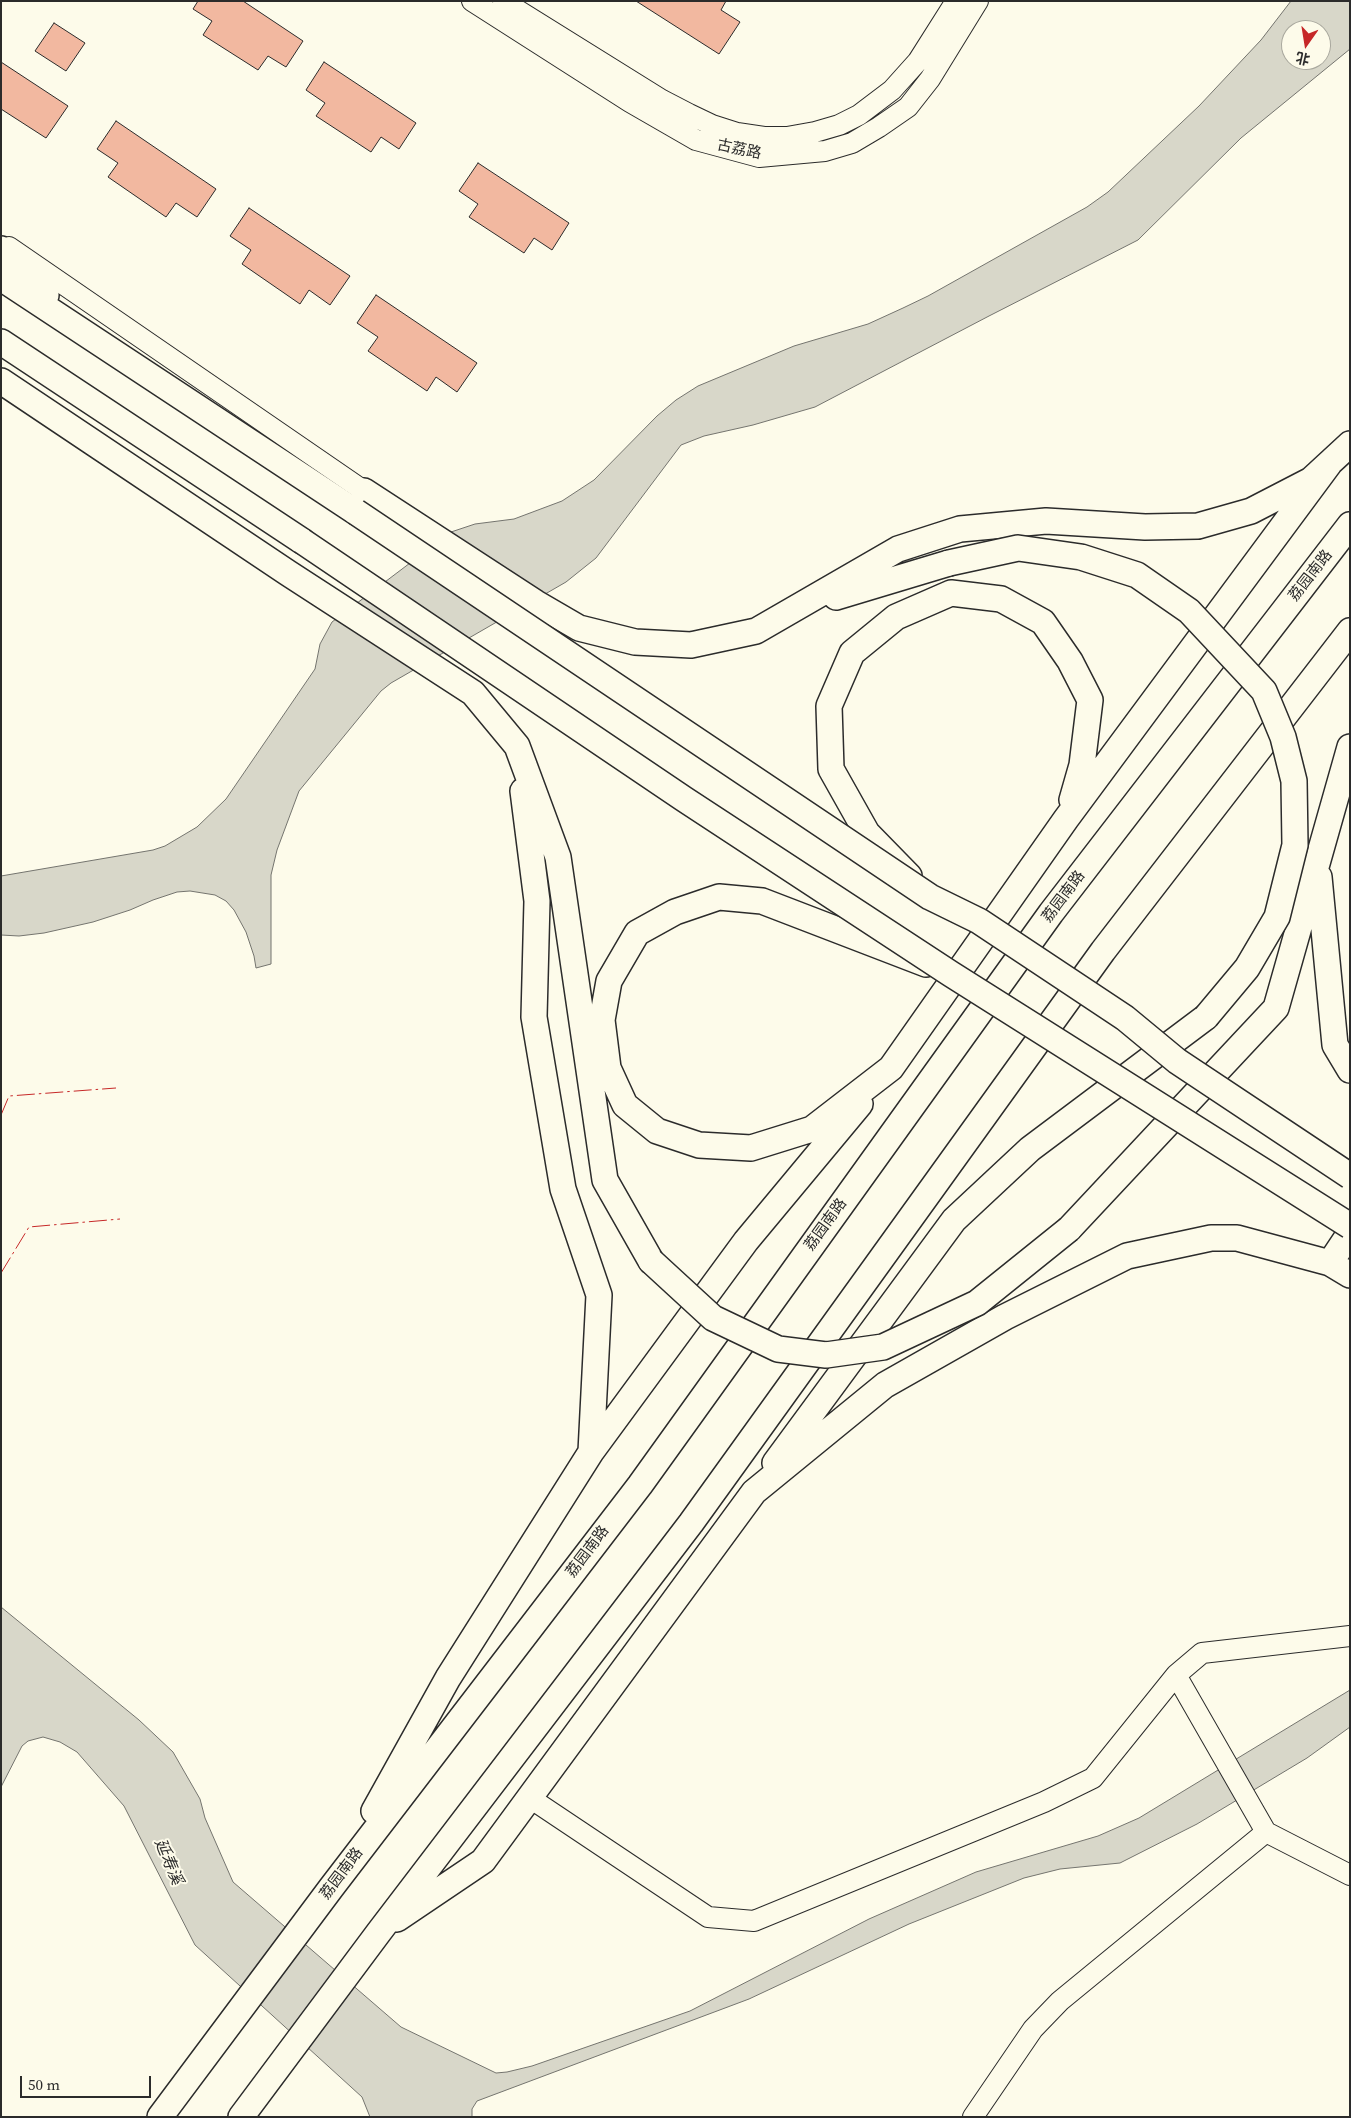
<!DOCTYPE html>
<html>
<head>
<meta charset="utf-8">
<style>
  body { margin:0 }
  #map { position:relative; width:1351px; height:2118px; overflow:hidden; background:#fdfbea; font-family:"Source Serif 4","Noto Sans SC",serif }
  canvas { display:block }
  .frame { position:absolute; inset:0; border:2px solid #2b2b2b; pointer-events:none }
  .north { position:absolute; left:1281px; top:20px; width:50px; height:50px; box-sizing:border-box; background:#fdfbea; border:1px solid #a9a89e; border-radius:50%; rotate:193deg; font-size:14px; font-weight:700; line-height:20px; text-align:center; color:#2b2b2b }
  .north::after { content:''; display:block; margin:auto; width:18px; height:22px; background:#c62828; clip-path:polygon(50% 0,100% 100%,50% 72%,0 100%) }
  .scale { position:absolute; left:20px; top:2076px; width:131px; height:22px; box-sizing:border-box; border:2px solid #2b2b2b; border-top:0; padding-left:6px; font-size:15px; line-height:18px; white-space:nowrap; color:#2b2b2b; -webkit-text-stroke:4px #fdfbea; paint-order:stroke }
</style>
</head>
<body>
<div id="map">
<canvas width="1351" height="2118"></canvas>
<div class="frame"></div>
<div class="north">北</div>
<div class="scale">50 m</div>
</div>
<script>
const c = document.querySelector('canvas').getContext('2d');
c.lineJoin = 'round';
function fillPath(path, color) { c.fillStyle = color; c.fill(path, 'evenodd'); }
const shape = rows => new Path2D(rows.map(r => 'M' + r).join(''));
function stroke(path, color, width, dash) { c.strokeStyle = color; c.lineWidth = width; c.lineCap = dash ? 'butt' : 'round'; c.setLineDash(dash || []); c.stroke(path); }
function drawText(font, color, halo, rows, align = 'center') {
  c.font = font + ' "Source Serif 4","Noto Sans SC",serif'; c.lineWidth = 4; c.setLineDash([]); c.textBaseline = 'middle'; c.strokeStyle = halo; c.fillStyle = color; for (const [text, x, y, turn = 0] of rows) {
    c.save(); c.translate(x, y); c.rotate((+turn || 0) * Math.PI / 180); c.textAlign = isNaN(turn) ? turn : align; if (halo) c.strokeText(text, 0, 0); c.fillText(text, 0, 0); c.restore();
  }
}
const water = shape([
  [1291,1,1350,1,1350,49,1241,138,1138,240,989,316,815,407,753,425,704,436,681,445,596,558,566,582,391,683,381,691,299,791,277,850,271,875,271,964,256,968,254,956,246,932,234,910,226,901,215,895,190,891,177,892,153,900,130,910,93,922,44,933,19,936,1,935,1,876,153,850,165,846,197,827,226,799,315,669,320,644,332,622,451,532,475,524,514,519,562,501,594,480,657,416,676,400,698,386,794,346,868,324,903,308,928,296,1087,207,1108,192,1199,106,1261,40,1291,1],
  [1291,30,1321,30,1321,60,1291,60,1291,30],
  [1,1607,139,1720,173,1752,200,1799,205,1818,233,1882,401,2027,496,2073,507,2072,532,2066,690,2011,869,1919,976,1872,1098,1836,1139,1818,1350,1690,1350,1727,1307,1758,1197,1824,1120,1863,1060,1869,1024,1878,909,1924,749,1999,477,2101,472,2109,472,2117,370,2117,362,2097,195,1945,124,1806,77,1752,60,1742,43,1737,28,1741,22,1746,1,1787,1,1607]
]);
const building = shape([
  [198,1,243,1,303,41,286,67,268,56,258,70,203,35,212,21,193,9,198,1],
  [636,1,726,1,721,10,740,22,719,54,636,1],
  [54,23,85,43,66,71,35,51,54,23],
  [1,62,68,106,46,138,1,109,1,62],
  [324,62,416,123,399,149,381,137,371,152,316,116,325,103,306,90,324,62],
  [116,121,216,189,197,217,176,203,166,217,108,177,118,163,97,149,116,121],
  [478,163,569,223,552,250,534,238,524,253,469,217,478,204,459,191,478,163],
  [249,208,350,276,330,305,309,290,300,304,242,264,251,250,230,236,249,208],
  [376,295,477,363,457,392,436,377,427,391,368,351,378,337,357,323,376,295]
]);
const minor = shape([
  [472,1,630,102,696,140,759,157,825,151,852,143,879,127,908,107,930,79,978,1],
  [503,1,662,100,689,114,712,125,737,133,764,137,787,137,815,132,839,125,859,115,892,90,918,61,956,1],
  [9,247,364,491],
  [530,1798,708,1917,754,1921,1044,1802,1093,1778,1176,1675],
  [1266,1832,1176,1675,1202,1653,1350,1636],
  [973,2117,1033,2029,1060,2001,1266,1832,1350,1875]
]);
const major = shape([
  [1,249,46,295],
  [1,278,356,512],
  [1,342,302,541],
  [1,381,288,573,473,693,517,746,558,857,605,1180,651,1261],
  [364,491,536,603,579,628,635,642,691,645,756,631,898,549,960,529,1046,521,1145,527,1198,526,1251,511,1311,480,1350,444],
  [836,597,949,563],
  [523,791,537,901,534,1017,563,1189,599,1295,591,1452],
  [909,876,867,833,831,769,829,706,852,653,896,617,951,593,1001,599,1043,622,1070,661,1090,700,1082,765,1072,800],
  [1319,877,1335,1045,1350,1070],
  [926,964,762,901,719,897,675,912,637,933,609,981,602,1020,608,1068,625,1105,657,1131,699,1145,751,1148,812,1129,891,1068,1066,819,1329,464],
  [1069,1229,1276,1008,1350,747],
  [1330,1263,1350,1233],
  [775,1463,954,1220,1030,1149,1206,1017],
  [374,1811,448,1678,591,1452,746,1241,860,1104],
  [397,1919,483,1861,754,1492,885,1385,1005,1317,1127,1256,1211,1238,1237,1238,1330,1263,1350,1275],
  [160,2117,331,1888,640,1485,1051,913,1350,525],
  [241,2117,379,1932,691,1523,1103,951,1350,631]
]);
const majorBridge = shape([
  [356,512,930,897,979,921,1125,1018,1177,1061,1350,1176],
  [302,541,684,799,951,974,1350,1226],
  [949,563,1018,548,1081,557,1137,575,1189,611,1264,691,1283,737,1294,781,1295,845,1277,917,1247,968,1206,1017],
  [651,1261,713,1318,778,1349,826,1355,883,1347,977,1303,1069,1229]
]);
const power = shape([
  [1,1115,9,1096,116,1088],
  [1,1273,29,1227,120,1219]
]);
const streetNames = [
  ["古荔路",739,150,12],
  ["荔园南路",1311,576,-52],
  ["荔园南路",1064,897,-53],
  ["荔园南路",826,1225,-54],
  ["荔园南路",588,1552,-53],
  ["荔园南路",342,1874,-53]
];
const waterNames = [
  ["延寿溪",168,1862,67]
];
fillPath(water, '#d8d7c9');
stroke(water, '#74746e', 1);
fillPath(building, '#f2b8a0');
stroke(building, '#2b2b2b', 1);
stroke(minor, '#2b2b2b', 22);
stroke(major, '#2b2b2b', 28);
stroke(minor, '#fdfbea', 20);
stroke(major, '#fdfbea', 25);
stroke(majorBridge, '#2b2b2b', 28, []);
stroke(majorBridge, '#fdfbea', 25);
stroke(power, '#c62828', 1, [18, 4, 2.5, 4]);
drawText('15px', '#2b2b2b', '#fdfbea', streetNames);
drawText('italic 16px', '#2b2b2b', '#fdfbea', waterNames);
</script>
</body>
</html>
